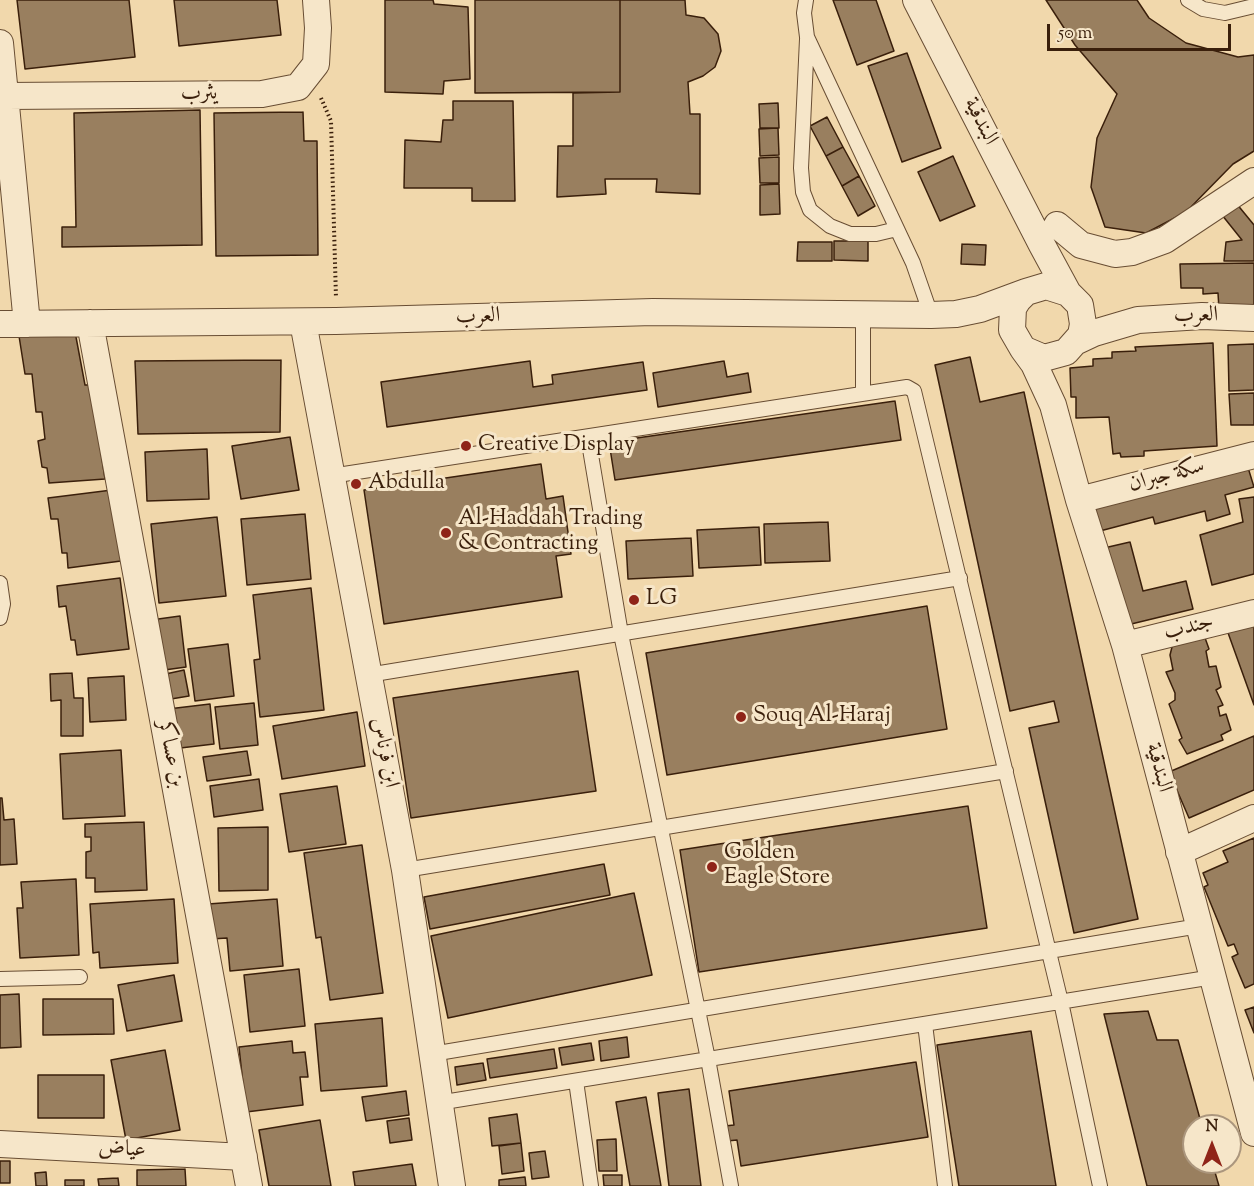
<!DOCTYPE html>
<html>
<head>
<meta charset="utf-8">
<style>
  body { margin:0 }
  #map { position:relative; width:1254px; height:1186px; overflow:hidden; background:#f1d8ac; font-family:"Sorts Mill Goudy",serif }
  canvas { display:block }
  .north { position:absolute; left:1182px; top:1114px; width:60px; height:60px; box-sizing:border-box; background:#f6e6c9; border:2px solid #ab967d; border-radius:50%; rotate:0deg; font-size:16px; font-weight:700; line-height:24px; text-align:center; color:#3a1f0b }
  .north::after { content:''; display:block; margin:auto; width:21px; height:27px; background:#8f2418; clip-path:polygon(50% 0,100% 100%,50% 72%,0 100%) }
  .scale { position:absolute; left:1047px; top:24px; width:184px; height:27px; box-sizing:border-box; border:3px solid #3a1f0b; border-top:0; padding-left:8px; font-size:18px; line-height:21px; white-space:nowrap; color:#3a1f0b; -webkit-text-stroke:4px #f6e6c9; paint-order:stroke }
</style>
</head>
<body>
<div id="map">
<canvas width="1254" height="1186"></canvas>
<div class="north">N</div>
<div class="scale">50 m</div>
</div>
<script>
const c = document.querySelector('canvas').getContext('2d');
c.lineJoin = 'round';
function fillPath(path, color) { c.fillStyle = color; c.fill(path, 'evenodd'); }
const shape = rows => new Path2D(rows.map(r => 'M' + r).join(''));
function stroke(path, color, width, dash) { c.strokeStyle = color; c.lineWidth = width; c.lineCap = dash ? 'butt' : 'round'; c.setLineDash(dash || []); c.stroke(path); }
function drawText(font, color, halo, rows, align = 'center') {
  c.font = font + ' "Sorts Mill Goudy",Amiri,serif'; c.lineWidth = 6; c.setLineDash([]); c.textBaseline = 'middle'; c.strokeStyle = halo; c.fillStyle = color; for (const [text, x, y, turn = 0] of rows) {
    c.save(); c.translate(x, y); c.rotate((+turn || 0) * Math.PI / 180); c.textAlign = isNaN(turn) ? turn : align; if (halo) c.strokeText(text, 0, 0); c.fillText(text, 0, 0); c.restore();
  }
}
const building = shape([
  [17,0,129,0,135,57,25,69,17,0],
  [174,0,277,0,281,35,179,46,174,0],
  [385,0,433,0,434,4,468,7,470,79,444,81,443,94,385,92,385,0],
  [475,0,620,0,620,92,475,93,475,0],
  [620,0,685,0,686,15,704,18,718,34,721,51,715,67,703,76,688,82,690,114,700,114,700,194,656,192,657,179,605,179,606,194,557,197,558,146,573,146,573,93,620,92,620,0],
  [833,0,876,0,894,51,857,65,833,0],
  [1046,0,1137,0,1149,18,1186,43,1238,57,1254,55,1254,151,1233,164,1186,212,1146,233,1105,227,1091,187,1097,138,1117,94,1075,45,1046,0],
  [907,53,941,148,902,162,868,66,907,53],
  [453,101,513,101,515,201,472,201,472,188,404,188,405,140,441,142,443,120,453,120,453,101],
  [778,103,779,128,760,128,759,104,778,103],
  [200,110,202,245,62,247,62,227,76,227,74,113,200,110],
  [303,112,304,141,317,141,318,255,216,256,214,113,303,112],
  [827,117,843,147,826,156,810,126,827,117],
  [778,128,779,155,760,156,759,129,778,128],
  [843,147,859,176,842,186,826,156,843,147],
  [953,156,975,206,940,221,918,172,953,156],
  [779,157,779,183,760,183,759,158,779,157],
  [859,176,875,206,858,216,842,186,859,176],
  [779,184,780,214,760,215,760,185,779,184],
  [1236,203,1254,225,1254,261,1224,261,1226,242,1242,240,1222,215,1236,203],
  [834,241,868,241,868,261,834,260,834,241],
  [798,242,832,242,832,261,797,261,798,242],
  [962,244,986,245,985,265,961,264,962,244],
  [1254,263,1254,307,1219,309,1218,293,1203,294,1203,288,1181,288,1180,264,1254,263],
  [70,331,76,337,85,385,91,385,105,479,49,483,47,468,42,467,38,441,45,439,42,412,36,412,32,374,25,374,19,336,70,331],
  [1213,343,1217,446,1144,451,1144,456,1121,457,1120,453,1113,454,1109,417,1076,418,1076,397,1071,397,1070,368,1093,366,1093,359,1112,358,1112,352,1136,351,1135,347,1213,343],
  [1254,344,1254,390,1229,391,1228,345,1254,344],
  [970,357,980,402,1024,392,1138,919,1074,933,1029,728,1059,722,1054,701,1010,711,935,365,970,357],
  [281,360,280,432,138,434,135,361,281,360],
  [530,361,533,387,553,384,552,375,643,362,647,390,387,427,381,382,530,361],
  [724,361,727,377,748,373,751,392,658,407,653,373,724,361],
  [1254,393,1254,425,1231,425,1229,394,1254,393],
  [895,401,901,440,615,480,609,442,895,401],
  [290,437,299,490,241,499,232,446,290,437],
  [207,449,209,499,147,501,145,452,207,449],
  [1246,461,1254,487,1225,495,1230,514,1207,521,1205,511,1155,524,1153,517,1100,531,1093,503,1246,461],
  [541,464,546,499,563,496,571,554,556,556,562,597,384,624,364,490,541,464],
  [112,490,121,561,68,568,67,553,62,553,58,519,51,519,48,498,112,490],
  [1254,497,1254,574,1212,585,1200,535,1243,522,1239,499,1254,497],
  [305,514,311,579,247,585,241,519,305,514],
  [217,517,226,596,159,603,151,524,217,517],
  [828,522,830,561,765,563,764,524,828,522],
  [759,527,761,565,699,568,697,530,759,527],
  [691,538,693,576,628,579,626,541,691,538],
  [1130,542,1143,591,1186,581,1193,609,1123,626,1104,548,1130,542],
  [120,578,129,649,77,655,75,640,71,640,66,606,59,607,57,586,120,578],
  [311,588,324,710,260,717,254,660,260,659,253,595,311,588],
  [927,606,947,729,667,775,646,653,927,606],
  [180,616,186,667,157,671,151,620,180,616],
  [1254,620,1254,705,1227,630,1254,620],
  [1204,635,1209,649,1206,651,1209,667,1216,666,1221,687,1216,690,1223,705,1218,707,1220,716,1226,714,1231,730,1221,735,1223,740,1187,754,1179,740,1182,738,1169,704,1175,700,1175,693,1166,672,1173,670,1170,655,1173,643,1204,635],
  [228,644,234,696,195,701,188,649,228,644],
  [184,670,189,696,165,700,161,675,184,670],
  [578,671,596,791,411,818,393,698,578,671],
  [72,673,74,698,83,698,83,736,61,736,61,700,51,701,50,674,72,673],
  [124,676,126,720,90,722,88,678,124,676],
  [254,703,258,745,220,749,215,707,254,703],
  [210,704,214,744,172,749,168,709,210,704],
  [357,712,365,766,282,779,273,726,357,712],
  [1254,736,1254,790,1189,818,1169,772,1254,736],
  [121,750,125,816,63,819,60,754,121,750],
  [247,751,251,775,207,781,203,757,247,751],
  [259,779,263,810,214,817,210,786,259,779],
  [337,786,346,844,289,852,280,794,337,786],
  [0,798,2,798,4,820,14,819,17,864,0,865,0,798],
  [968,806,987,928,699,972,680,850,968,806],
  [144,822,147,890,95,892,95,878,86,878,86,852,91,851,91,837,85,837,85,824,144,822],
  [268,827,268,890,219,891,218,828,268,827],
  [1254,838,1254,984,1245,988,1232,957,1238,954,1234,944,1228,946,1204,887,1208,885,1203,873,1228,862,1223,851,1254,838],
  [362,845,383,993,330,1000,321,937,316,938,304,853,362,845],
  [604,864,610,895,430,929,424,897,604,864],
  [76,879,79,955,20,958,17,908,23,908,21,882,76,879],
  [634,893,652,975,448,1018,431,936,634,893],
  [174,899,178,963,100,968,99,952,93,953,90,904,174,899],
  [277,899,283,966,230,971,227,938,211,939,208,904,277,899],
  [299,969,305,1026,250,1032,244,975,299,969],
  [174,975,182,1021,127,1031,118,985,174,975],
  [19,994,21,1047,0,1048,0,995,19,994],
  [43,999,113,999,114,1034,43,1035,43,999],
  [1254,1007,1254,1033,1245,1010,1254,1007],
  [1148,1011,1157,1040,1178,1040,1202,1126,1194,1126,1194,1162,1212,1162,1219,1186,1147,1186,1104,1014,1148,1011],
  [382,1018,387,1086,321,1091,315,1024,382,1018],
  [1031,1031,1056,1186,959,1186,937,1045,1031,1031],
  [627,1037,629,1057,601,1061,599,1041,627,1037],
  [292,1041,293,1053,305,1052,308,1077,300,1077,303,1105,246,1112,239,1047,292,1041],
  [591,1043,594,1060,562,1065,559,1048,591,1043],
  [554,1049,557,1068,490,1078,487,1059,554,1049],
  [165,1050,180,1130,126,1140,111,1060,165,1050],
  [916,1062,928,1137,741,1166,737,1140,727,1141,725,1126,734,1125,729,1091,916,1062],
  [483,1063,486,1080,457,1085,455,1067,483,1063],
  [38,1075,104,1075,104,1118,38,1118,38,1075],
  [689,1089,701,1186,669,1186,658,1093,689,1089],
  [406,1091,409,1115,366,1121,362,1097,406,1091],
  [646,1097,661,1186,630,1186,616,1102,646,1097],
  [517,1114,521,1143,492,1146,489,1118,517,1114],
  [409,1118,412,1140,390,1143,387,1121,409,1118],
  [320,1120,331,1186,269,1186,259,1130,320,1120],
  [616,1139,617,1171,599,1171,597,1140,616,1139],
  [521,1143,524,1171,502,1174,499,1146,521,1143],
  [545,1151,549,1177,532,1179,529,1153,545,1151],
  [0,1161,10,1161,10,1183,0,1183,0,1161],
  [412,1164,416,1186,355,1186,353,1172,412,1164],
  [185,1169,186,1186,137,1186,137,1170,185,1169],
  [46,1172,47,1186,36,1186,35,1173,46,1172],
  [603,1175,622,1175,622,1186,604,1186,603,1175],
  [525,1177,526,1186,499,1186,499,1180,525,1177],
  [118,1178,119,1186,99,1186,98,1179,118,1178],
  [65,1180,84,1180,84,1186,65,1186,65,1180]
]);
const path = shape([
  [321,98,331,121,336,298]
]);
const service = shape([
  [806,0,804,13,807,37,913,263,931,315],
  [1188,0,1203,9,1225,13,1254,6],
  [807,39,801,168,803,192,810,210,830,226,850,234,876,234,897,229],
  [863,316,863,394],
  [588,437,621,634,708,1059,731,1186],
  [331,476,907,387,914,391,1061,1002,1100,1186],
  [0,583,3,604,0,618],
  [368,675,960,578],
  [405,870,1006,771],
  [0,979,80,977],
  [925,1024,945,1186],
  [432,1054,1199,926],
  [576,1081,591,1186],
  [438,1103,1213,977]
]);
const minor = shape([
  [916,0,1042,245,1068,293,1080,305,1083,324,1081,335,1066,352,1044,358,1023,349,1012,330,1013,308,1018,300,1026,292,1046,286,1068,293],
  [0,43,27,324],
  [7,96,262,94,298,87,316,64,318,28,316,0],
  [1057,225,1081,245,1115,254,1132,252,1165,240,1254,181],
  [303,322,405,870,452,1186],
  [90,323,249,1186],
  [0,324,336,321,653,312,931,315,956,314,980,309,1026,292],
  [1077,341,1094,333,1138,320,1202,316,1254,318],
  [1023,349,1034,364,1053,405,1079,500,1125,645,1254,1133],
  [1079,500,1254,455],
  [1125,645,1254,613],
  [1179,852,1254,818],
  [0,1144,244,1157]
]);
const markers = [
  [466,446,6,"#8f2418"],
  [356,484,6,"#8f2418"],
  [446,533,6,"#8f2418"],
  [634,600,6,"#8f2418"],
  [741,717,6,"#8f2418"],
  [712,867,6,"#8f2418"]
];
const streetNames = [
  ["يثرب",199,95,-1],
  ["البندقية",979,122,63],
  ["العرب",1196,317,-1],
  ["العرب",478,318,-2],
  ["سكة جبران",1167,477,-15],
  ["جندب",1189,629,-14],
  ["ابن فرناس",383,753,79],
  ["بن عساكر",169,754,79],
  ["البندقية",1157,768,75],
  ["عياض",122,1151,3]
];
const poiNames = [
  ["Creative Display",478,446],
  ["Abdulla",368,484],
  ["Al-Haddah Trading",458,520],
  ["& Contracting",458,545],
  ["LG",646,600],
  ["Souq Al-Haraj",753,717],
  ["Golden",724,854],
  ["Eagle Store",724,879]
];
fillPath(building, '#997f5f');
stroke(building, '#3a1f0b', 1.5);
stroke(service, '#684d33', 16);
stroke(minor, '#684d33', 28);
stroke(path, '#3a1f0b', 4, [1.5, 3]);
stroke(service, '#f6e6c9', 14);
stroke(minor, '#f6e6c9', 26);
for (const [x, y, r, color] of markers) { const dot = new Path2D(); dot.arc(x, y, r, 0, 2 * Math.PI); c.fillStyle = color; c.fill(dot); stroke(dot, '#f6e6c9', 2); }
drawText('22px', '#3a1f0b', '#f6e6c9', streetNames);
drawText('22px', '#3a1f0b', '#f6e6c9', poiNames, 'left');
</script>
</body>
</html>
